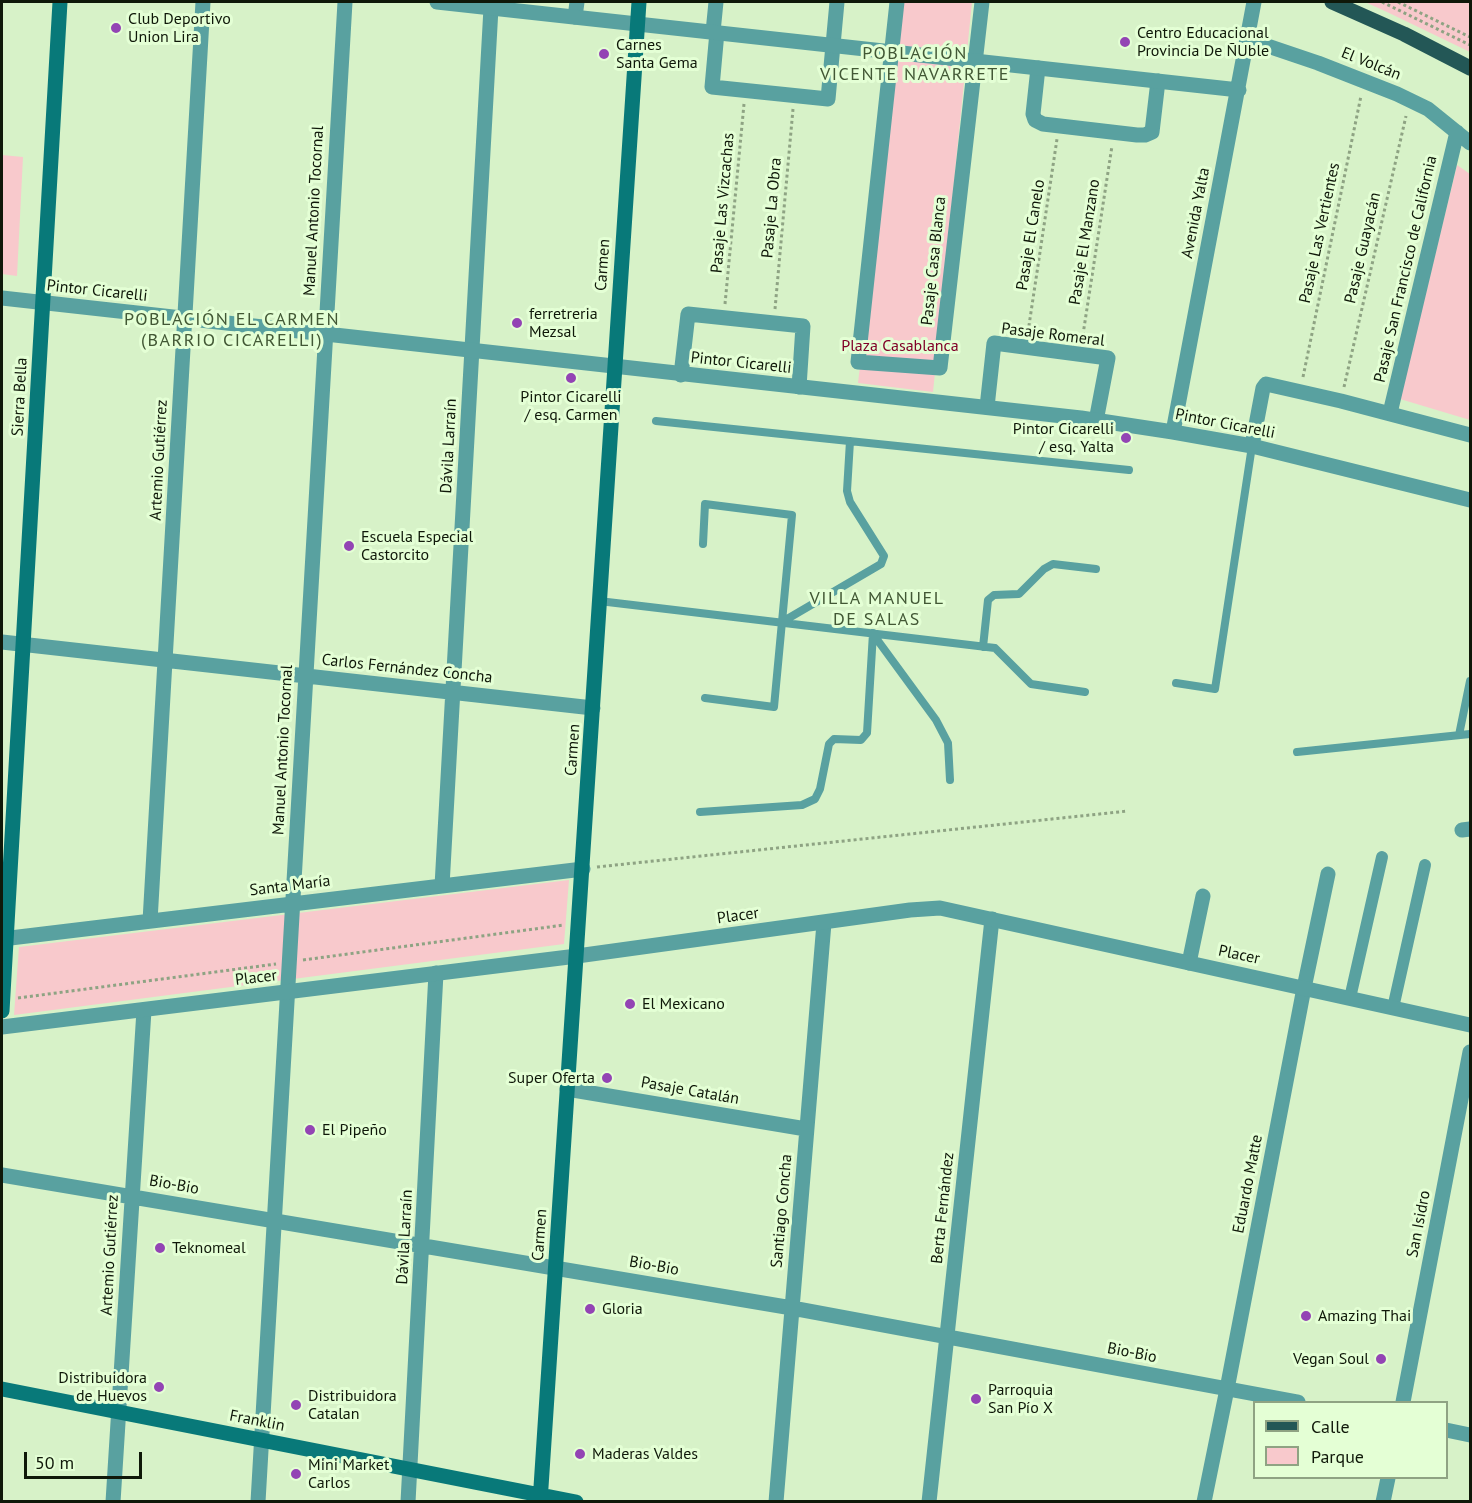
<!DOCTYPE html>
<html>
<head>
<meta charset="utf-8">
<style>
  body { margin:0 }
  #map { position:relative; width:1472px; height:1503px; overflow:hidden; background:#d7f2c8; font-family:"PT Sans",sans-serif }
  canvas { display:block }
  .frame { position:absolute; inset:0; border:3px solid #0f1809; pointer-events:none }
  .legend { position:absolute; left:1253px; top:1401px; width:195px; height:78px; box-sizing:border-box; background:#e4ffd5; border:2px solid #8fa383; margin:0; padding:8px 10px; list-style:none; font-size:18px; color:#0f1809 }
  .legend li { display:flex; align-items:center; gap:12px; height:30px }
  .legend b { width:30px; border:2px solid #8fa383 }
  .scale { position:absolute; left:24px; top:1452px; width:118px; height:27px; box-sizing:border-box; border:3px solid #0f1809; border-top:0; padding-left:8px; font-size:18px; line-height:21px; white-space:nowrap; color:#0f1809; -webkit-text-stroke:4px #e4ffd5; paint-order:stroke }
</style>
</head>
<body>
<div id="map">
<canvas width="1472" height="1503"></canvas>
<div class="frame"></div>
<ul class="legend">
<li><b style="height:8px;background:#235756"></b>Calle</li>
<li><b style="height:16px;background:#f8c9cc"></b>Parque</li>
</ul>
<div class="scale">50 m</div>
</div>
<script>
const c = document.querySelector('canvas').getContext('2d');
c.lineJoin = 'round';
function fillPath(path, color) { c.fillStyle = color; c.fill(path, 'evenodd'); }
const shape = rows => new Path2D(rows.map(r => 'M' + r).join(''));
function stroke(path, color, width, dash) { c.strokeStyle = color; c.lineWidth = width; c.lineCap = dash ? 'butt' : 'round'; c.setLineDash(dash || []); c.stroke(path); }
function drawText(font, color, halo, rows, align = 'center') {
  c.font = font + ' "PT Sans",sans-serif'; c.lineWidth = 6; c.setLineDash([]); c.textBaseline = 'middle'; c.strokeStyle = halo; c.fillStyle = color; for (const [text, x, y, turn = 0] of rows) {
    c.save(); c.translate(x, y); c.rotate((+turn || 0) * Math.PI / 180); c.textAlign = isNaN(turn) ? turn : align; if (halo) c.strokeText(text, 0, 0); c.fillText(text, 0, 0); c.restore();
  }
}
const green = shape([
  [901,2,972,2,933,392,858,383,899,41],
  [1365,2,1470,2,1470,52,1387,12],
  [2,155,23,157,17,276,2,274],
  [1457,165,1470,174,1470,420,1400,399],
  [569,880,564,944,14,1015,19,947]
]);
const path = shape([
  [1382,2,1470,45],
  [1398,2,1470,37],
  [725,304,744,104],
  [775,309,793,109],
  [1028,332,1057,139],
  [1082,341,1112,146],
  [1303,377,1361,96],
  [1344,387,1406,116],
  [597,867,1128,811],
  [303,960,564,925],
  [18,998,276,964]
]);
const service = shape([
  [656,421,1129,470],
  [703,544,705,504,792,515,774,707,705,698],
  [599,601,995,648,1031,684,1085,692],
  [782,622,881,564,884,556,850,502,847,491,850,441],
  [873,634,936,720,948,743,950,780],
  [983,647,988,600,994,595,1019,594,1044,569,1053,564,1096,569],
  [1176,683,1215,689,1252,446],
  [1459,735,1470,681],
  [1297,752,1470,734],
  [700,812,802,805,815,799,820,789,829,744,834,739,861,740,867,733,873,633]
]);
const pedestrian = shape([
  [1350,998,1382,857],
  [1393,1008,1425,865]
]);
const minor = shape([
  [897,2,858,362,940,368,982,2],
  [575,17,577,2],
  [713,32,716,2],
  [717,32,712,87,828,99,837,2],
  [1247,39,1318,63,1397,94,1428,109,1470,143],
  [1038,68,1033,114,1035,120,1043,124,1137,135,1145,135,1152,132,1158,81],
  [681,375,688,314,803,326,799,387],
  [987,407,994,343,1108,358,1096,421],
  [1390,413,1457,132],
  [1252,446,1263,388,1266,384,1341,401,1470,435],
  [2,642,593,708],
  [1462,830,1470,829],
  [442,886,491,8],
  [150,921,203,2],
  [2,939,583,869],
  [1189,963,1203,896],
  [567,1089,806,1129],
  [2,1175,792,1308,1298,1402],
  [1403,1402,1470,1052],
  [1446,1430,1470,1435],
  [113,1502,144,1010],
  [258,1502,345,2],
  [408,1502,436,973],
  [776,1502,824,923],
  [929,1502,992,919],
  [1204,1502,1227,1389,1304,988,1328,874],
  [1383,1502,1388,1478]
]);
const tertiary = shape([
  [437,2,1239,90],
  [2,298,1081,418,1173,432,1252,446,1470,500],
  [1173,432,1254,2],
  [2,1027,577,956,910,910,940,908,1470,1025]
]);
const secondary = shape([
  [2,1011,60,2],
  [2,1389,576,1502],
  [540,1502,639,2]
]);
const primary = shape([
  [1332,2,1404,34,1470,68]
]);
const markers = [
  [116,28,6,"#9344b4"],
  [1125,42,6,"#9344b4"],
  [604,54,6,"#9344b4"],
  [517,323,6,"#9344b4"],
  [571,378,6,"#9344b4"],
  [1126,438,6,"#9344b4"],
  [349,546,6,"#9344b4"],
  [630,1004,6,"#9344b4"],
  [607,1078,6,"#9344b4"],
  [310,1130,6,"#9344b4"],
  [160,1248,6,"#9344b4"],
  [590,1309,6,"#9344b4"],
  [1306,1316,6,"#9344b4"],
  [1381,1359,6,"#9344b4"],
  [159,1387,6,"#9344b4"],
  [976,1399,6,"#9344b4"],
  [296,1405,6,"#9344b4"],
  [580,1454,6,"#9344b4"],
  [296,1474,6,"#9344b4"]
];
const poiNames = [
  ["Club Deportivo",128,19],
  ["Union Lira",128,37],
  ["Centro Educacional",1137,33],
  ["Provincia De ÑUble",1137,51],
  ["Carnes",616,45],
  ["Santa Gema",616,63],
  ["ferretreria",529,314],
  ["Mezsal",529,332],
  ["Pintor Cicarelli",571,397,"center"],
  ["/ esq. Carmen",571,415,"center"],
  ["Pintor Cicarelli",1114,429,"right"],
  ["/ esq. Yalta",1114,447,"right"],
  ["Escuela Especial",361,537],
  ["Castorcito",361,555],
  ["El Mexicano",642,1004],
  ["Super Oferta",595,1078,"right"],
  ["El Pipeño",322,1130],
  ["Teknomeal",172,1248],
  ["Gloria",602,1309],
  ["Amazing Thai",1318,1316],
  ["Vegan Soul",1369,1359,"right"],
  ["Distribuidora",147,1378,"right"],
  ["de Huevos",147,1396,"right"],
  ["Parroquia",988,1390],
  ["San Pío X",988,1408],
  ["Distribuidora",308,1396],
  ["Catalan",308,1414],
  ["Maderas Valdes",592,1454],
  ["Mini Market",308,1465],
  ["Carlos",308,1483]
];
const streetNames = [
  ["El Volcán",1371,64,22],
  ["Pasaje Las Vizcachas",723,203,-85],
  ["Pasaje La Obra",772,208,-85],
  ["Manuel Antonio Tocornal",314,211,-87],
  ["Avenida Yalta",1196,213,-79],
  ["Pasaje Las Vertientes",1320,233,-78],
  ["Pasaje El Canelo",1031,235,-81],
  ["Pasaje El Manzano",1085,242,-81],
  ["Pasaje Guayacán",1363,248,-77],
  ["Pasaje Casa Blanca",934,261,-84],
  ["Carmen",603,265,-86],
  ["Pasaje San Francisco de California",1406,269,-77],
  ["Pintor Cicarelli",97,291,6],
  ["Pasaje Romeral",1053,335,7],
  ["Pintor Cicarelli",741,363,6],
  ["Sierra Bella",20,397,-87],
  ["Pintor Cicarelli",1225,424,11],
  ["Dávila Larraín",449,446,-87],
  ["Artemio Gutiérrez",159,460,-87],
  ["Carlos Fernández Concha",407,669,6],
  ["Manuel Antonio Tocornal",283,750,-87],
  ["Carmen",573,750,-86],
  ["Santa María",290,886,-7],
  ["Placer",738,916,-8],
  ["Placer",1239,955,12],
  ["Placer",256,978,-7],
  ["Pasaje Catalán",690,1091,10],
  ["Eduardo Matte",1248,1184,-79],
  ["Bio-Bio",174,1185,10],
  ["Berta Fernández",943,1208,-84],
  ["Santiago Concha",782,1211,-85],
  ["San Isidro",1419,1224,-79],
  ["Carmen",540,1235,-86],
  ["Dávila Larraín",405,1237,-87],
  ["Artemio Gutiérrez",110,1255,-87],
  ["Bio-Bio",654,1266,10],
  ["Bio-Bio",1132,1353,11],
  ["Franklin",257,1421,11]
];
const parkNames = [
  ["Plaza Casablanca",900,346]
];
const neighbourhoodNames = [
  ["POBLACIÓN",915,54],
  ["VICENTE NAVARRETE",915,75],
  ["POBLACIÓN EL CARMEN",232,320],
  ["(BARRIO CICARELLI)",232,341],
  ["VILLA MANUEL",877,599],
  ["DE SALAS",877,620]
];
fillPath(green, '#f8c9cc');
stroke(path, '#8ea383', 3, [3, 3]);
stroke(service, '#59a1a0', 8);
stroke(pedestrian, '#59a1a0', 12);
stroke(minor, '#59a1a0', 15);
stroke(tertiary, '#59a1a0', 15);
stroke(secondary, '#087979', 15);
stroke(primary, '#235756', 15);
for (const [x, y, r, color] of markers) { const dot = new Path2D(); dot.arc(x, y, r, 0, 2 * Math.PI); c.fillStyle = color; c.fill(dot); stroke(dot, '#e4ffd5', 2); }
drawText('16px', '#0f1809', '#e4ffd5', poiNames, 'left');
drawText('16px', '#0f1809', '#e4ffd5', streetNames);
drawText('16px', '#800028', '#e4ffd5', parkNames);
c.letterSpacing = '1.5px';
drawText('18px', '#425835', '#e4ffd5', neighbourhoodNames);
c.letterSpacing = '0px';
</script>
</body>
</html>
